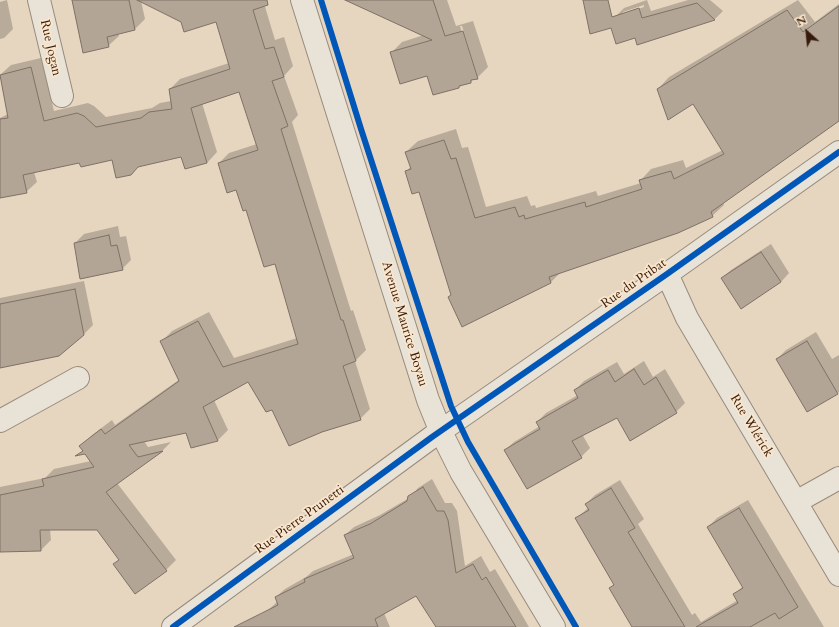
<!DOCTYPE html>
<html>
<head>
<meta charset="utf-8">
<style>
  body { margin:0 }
  #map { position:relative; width:839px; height:627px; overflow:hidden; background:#e6d6c0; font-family:Cardo,serif }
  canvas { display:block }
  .north { position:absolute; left:787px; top:12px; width:40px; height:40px; -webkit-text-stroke:3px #f9e6cc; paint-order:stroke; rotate:333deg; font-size:11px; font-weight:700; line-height:16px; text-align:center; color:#371a0c }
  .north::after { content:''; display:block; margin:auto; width:14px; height:18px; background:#371a0c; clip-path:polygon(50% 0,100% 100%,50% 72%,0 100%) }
</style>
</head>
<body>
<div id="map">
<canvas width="839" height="627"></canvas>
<div class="north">N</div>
</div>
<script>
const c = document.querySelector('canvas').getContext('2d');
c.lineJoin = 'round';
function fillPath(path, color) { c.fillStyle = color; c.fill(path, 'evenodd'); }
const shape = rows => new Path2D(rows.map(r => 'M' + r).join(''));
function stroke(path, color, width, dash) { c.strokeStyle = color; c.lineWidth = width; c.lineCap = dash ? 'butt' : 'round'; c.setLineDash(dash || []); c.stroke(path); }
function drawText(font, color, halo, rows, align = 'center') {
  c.font = font + ' Cardo,serif'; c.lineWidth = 3.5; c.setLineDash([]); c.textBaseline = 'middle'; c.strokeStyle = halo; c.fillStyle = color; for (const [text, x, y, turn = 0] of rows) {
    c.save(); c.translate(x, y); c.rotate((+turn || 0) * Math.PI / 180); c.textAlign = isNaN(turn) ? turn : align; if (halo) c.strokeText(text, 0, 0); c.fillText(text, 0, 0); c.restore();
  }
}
const shadow = shape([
  [7,0,13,29,4,38,0,39,0,2],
  [73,0,263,0,275,40,284,37,293,66,284,76,298,115,292,122,351,311,353,310,366,350,355,361,370,409,360,419,273,409,248,380,214,400,228,430,218,440,187,432,144,441,148,447,171,442,162,451,117,483,176,560,166,570,115,564,120,559,98,529,50,529,51,540,41,550,0,546,0,487,45,478,54,469,91,461,85,453,78,455,83,450,81,446,91,436,112,420,115,425,180,379,162,341,172,331,209,312,234,358,297,338,276,263,237,189,219,163,229,153,257,144,239,91,202,103,217,152,207,163,182,156,80,161,34,172,37,182,26,192,0,197,0,118,8,114,0,75,11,65,41,58,54,111,88,103,94,106,106,117,152,108,160,103,171,101,170,89,180,79,229,63,217,21,182,22,141,1,145,19,135,29,118,33,119,36,108,46],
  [377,0,447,0,456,26,473,21,488,67,477,78,459,87,428,75,391,53,402,42,424,35],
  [460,26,462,26,477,75,475,75],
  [647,0,651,11,688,0,710,0,723,11,715,19,638,44,635,37,616,16,624,8],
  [644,5,644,7,623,14,623,12],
  [798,0,815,22,839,4,839,120,723,202,724,205,712,216,561,272,551,282,462,326,420,191,406,172,411,166,406,152,418,141,456,129,462,148,468,147,486,207,527,196,531,206,535,205,536,208,596,191,598,196,641,183,640,181,651,169,683,160,686,168,723,150,694,103,658,89,669,77],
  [118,226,120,237,126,236,131,260,122,269,75,243,84,234],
  [771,244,789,273,781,282,722,278,731,270],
  [84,281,93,325,84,334,0,367,0,298],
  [816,332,832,359,839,355,839,392,807,411,777,359,786,350],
  [644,361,653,377,665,369,685,403,676,412,617,416,582,434,590,448,581,457,527,488,505,450,514,442,540,426,537,422,546,413,578,395,575,390,584,381,617,362,624,374],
  [432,479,445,503,452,503,457,511,465,566,481,556,490,572,495,569,529,627,436,627,416,594,384,613,390,627,273,627,266,612,278,601,276,597,285,589,306,577,313,571,354,554,345,535,354,527,380,515,409,498,418,488],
  [620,480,644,519,638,524,692,615,695,613,701,622,738,600,735,594,743,586,708,527,717,518,748,500,824,627,633,627,610,588,614,584,576,519,589,507,586,504,595,495]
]);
const building = shape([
  [72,0,129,0,135,30,107,37,109,47,83,53,72,0],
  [137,0,267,0,268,5,253,10,265,49,274,47,284,77,272,81,288,126,281,129,341,320,343,320,356,361,343,366,361,420,322,432,289,446,272,410,266,412,248,382,203,407,218,441,191,448,186,433,129,445,138,457,163,451,106,492,167,571,135,594,113,564,119,560,97,530,40,530,41,551,0,552,0,495,44,486,42,479,94,467,85,454,75,456,83,451,79,446,101,429,105,434,179,381,160,341,198,321,223,367,298,344,275,264,264,267,246,210,243,211,236,190,227,193,218,163,258,150,239,92,191,108,207,163,185,169,181,157,138,167,131,175,116,178,112,160,81,167,79,163,23,175,27,193,0,198,0,119,8,118,0,75,31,67,44,121,77,113,84,116,96,127,141,118,149,112,172,109,169,89,230,69,216,22,184,32,181,22,137,0],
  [345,0,433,0,445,36,463,31,478,79,471,80,471,83,459,86,459,88,433,95,427,76,400,84,390,52,432,40,345,0],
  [583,0,608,0,612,17,639,8,642,18,697,3,715,20,637,45,635,38,616,44,611,28,590,34,583,0],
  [839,6,839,121,711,212,713,217,678,233,549,277,551,283,462,327,448,297,451,295,419,192,412,194,405,171,411,169,405,152,444,140,451,159,456,158,475,218,515,207,519,217,524,215,525,219,585,202,586,207,642,189,639,180,671,171,674,179,724,154,693,104,668,120,657,89,787,10,803,32,839,6],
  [109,235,111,246,117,245,123,270,80,279,74,243,109,235],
  [761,252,781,282,741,309,721,278,761,252],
  [75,289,84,335,59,356,0,368,0,304,75,289],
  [807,341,838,394,807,412,776,359,807,341],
  [634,369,644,385,656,377,677,413,630,441,617,418,572,441,582,458,527,489,504,450,540,429,536,422,578,398,574,390,608,370,615,382,634,369],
  [423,487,437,511,444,511,448,520,456,573,473,564,482,580,486,577,516,627,436,627,416,596,375,619,378,627,234,627,278,605,275,597,305,582,304,579,354,558,344,535,370,524,407,501,408,496,423,487],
  [611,488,635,528,628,532,685,627,632,627,609,588,614,585,575,518,589,510,585,504,611,488],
  [739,508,798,607,779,619,775,613,750,627,696,627,738,603,733,594,743,588,707,527,739,508]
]);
const street = shape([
  [39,0,62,96],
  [302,0,428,400,441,432,461,472,554,627],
  [667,274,687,318,839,575],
  [0,421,78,378],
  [796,502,839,478],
  [173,627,432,437,667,274,839,152]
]);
const cycleway = shape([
  [321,0,361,129,451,406,468,442,576,627],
  [173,627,432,437,667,274,839,152]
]);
const streetNames = [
  ["Rue Jogan",50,48,77],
  ["Rue du Pribat",634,284,-35],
  ["Avenue Maurice Boyau",404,324,73],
  ["Rue Wlérick",751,426,59],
  ["Rue Pierre Prunetti",300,520,-36]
];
fillPath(shadow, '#0003');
fillPath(building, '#b2a596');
stroke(building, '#7e7165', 1);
stroke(street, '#978b7c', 24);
stroke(street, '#e9e2d7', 22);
stroke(cycleway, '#0057b8', 6);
drawText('13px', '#371a0c', '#f9e6cc', streetNames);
</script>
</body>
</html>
